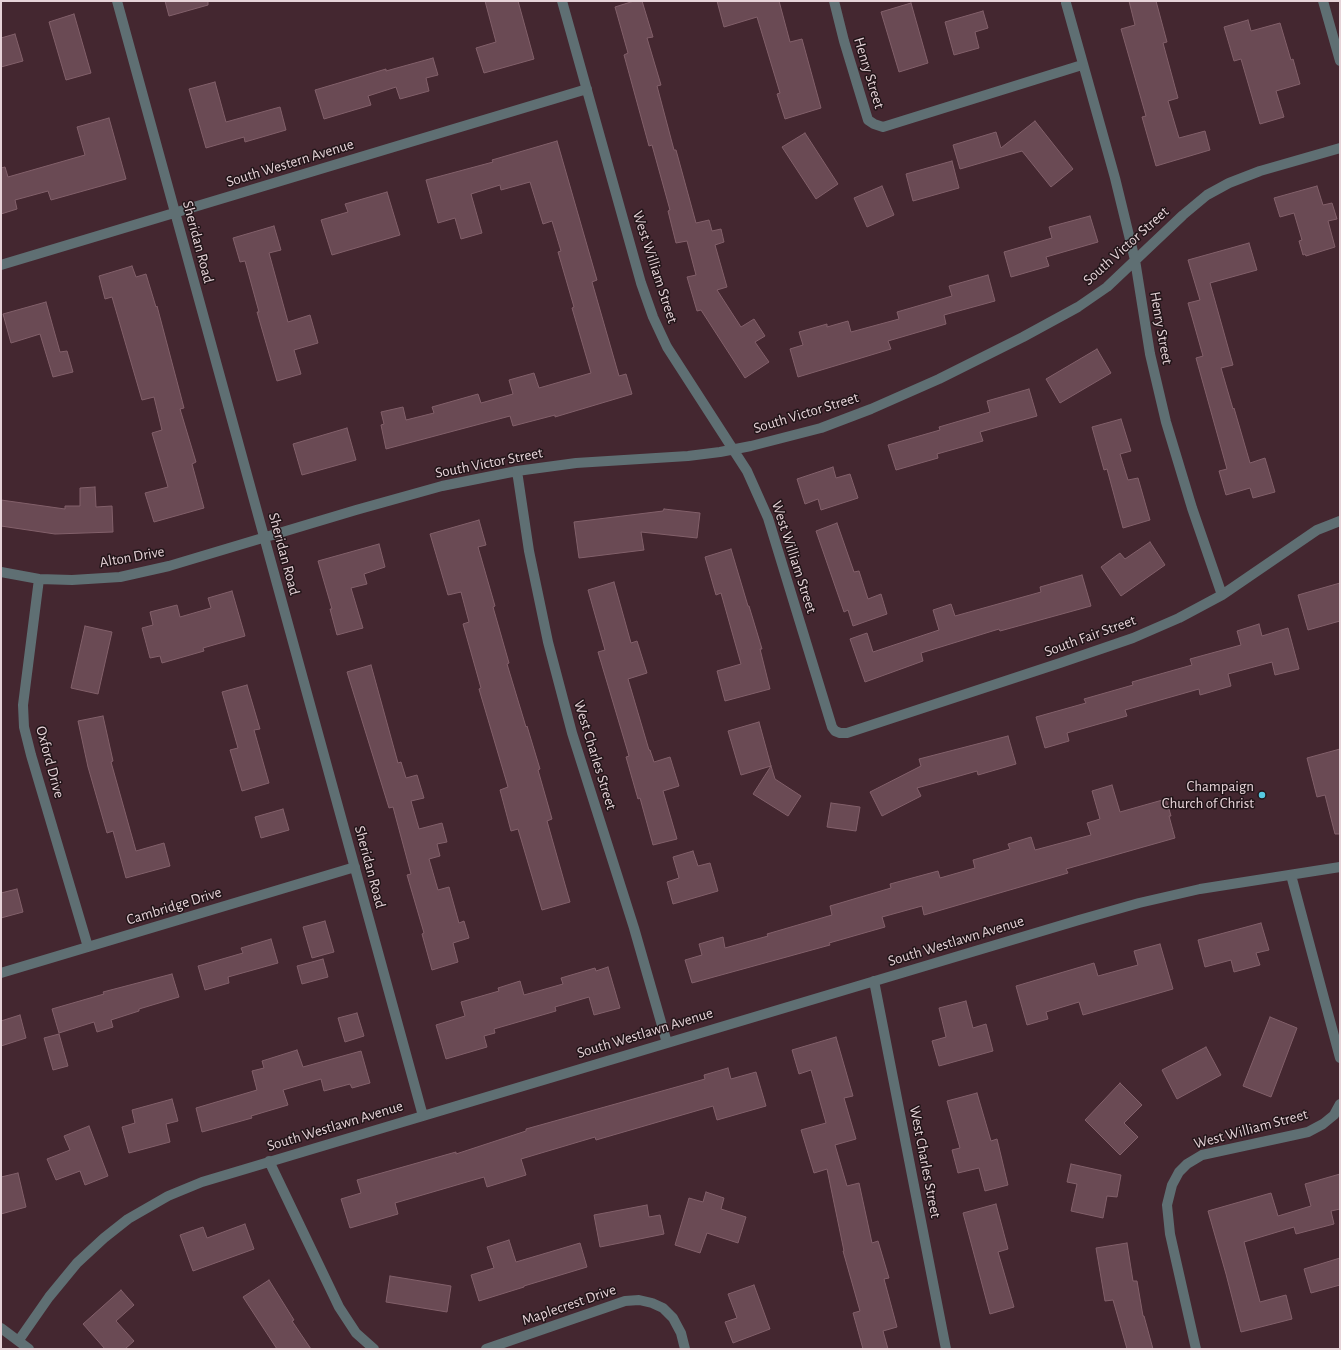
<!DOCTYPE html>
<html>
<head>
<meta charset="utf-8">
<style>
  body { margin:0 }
  #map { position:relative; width:1341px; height:1350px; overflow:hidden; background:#442730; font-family:"Alegreya Sans",sans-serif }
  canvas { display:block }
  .frame { position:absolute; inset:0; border:2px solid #e6d3d8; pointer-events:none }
</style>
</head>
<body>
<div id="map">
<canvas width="1341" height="1350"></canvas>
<div class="frame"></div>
</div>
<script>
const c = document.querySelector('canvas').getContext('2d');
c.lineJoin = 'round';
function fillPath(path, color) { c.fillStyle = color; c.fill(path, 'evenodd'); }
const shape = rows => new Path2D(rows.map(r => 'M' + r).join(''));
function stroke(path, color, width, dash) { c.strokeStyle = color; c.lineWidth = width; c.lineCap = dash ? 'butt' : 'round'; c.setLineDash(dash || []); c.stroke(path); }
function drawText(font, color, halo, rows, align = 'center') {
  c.font = font + ' "Alegreya Sans",sans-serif'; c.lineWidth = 3; c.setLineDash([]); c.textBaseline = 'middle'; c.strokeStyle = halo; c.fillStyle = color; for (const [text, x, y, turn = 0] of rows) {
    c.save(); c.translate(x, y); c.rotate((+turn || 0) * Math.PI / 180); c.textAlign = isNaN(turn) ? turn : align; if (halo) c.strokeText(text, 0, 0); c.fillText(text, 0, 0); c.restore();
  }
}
const building = shape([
  [165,1,208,1,208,5,169,16,165,1],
  [485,1,518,1,534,59,484,73,476,48,496,42,485,1],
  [634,1,642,1,653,37,647,38,661,85,657,86,674,150,676,150,696,223,709,220,712,231,721,229,724,242,715,245,727,287,717,290,741,327,754,319,765,336,755,342,769,362,745,378,701,310,697,311,687,277,696,275,687,241,676,243,668,211,670,210,652,145,649,146,624,55,628,53,615,7,634,1],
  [717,1,779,1,790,42,802,39,821,108,785,119,777,94,780,93,757,17,724,27,717,1],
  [1129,1,1156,1,1167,42,1163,43,1178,98,1168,101,1179,138,1205,131,1210,150,1156,166,1142,117,1146,116,1121,29,1135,25,1129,1],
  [911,3,928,63,899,72,881,12,911,3],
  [983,11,988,28,975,32,979,48,954,55,945,22,983,11],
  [74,14,91,73,66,80,49,22,74,14],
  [1248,20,1251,31,1280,23,1291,60,1293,59,1300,84,1276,91,1284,117,1260,124,1241,59,1234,61,1224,27,1248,20],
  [15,34,23,61,1,67,1,38,15,34],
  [433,58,438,75,426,78,429,91,400,99,396,87,368,96,371,105,324,119,315,90,386,69,386,71,433,58],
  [215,82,226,122,280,107,286,130,245,142,244,137,206,148,189,89,215,82],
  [109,118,126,179,51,200,48,191,15,200,17,209,1,214,1,168,5,167,8,177,85,155,77,127,109,118],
  [1035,121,1073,169,1051,187,1022,151,960,169,953,145,996,132,1001,148,1035,121],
  [805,133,838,184,816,199,782,147,805,133],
  [557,141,597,280,592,282,619,376,626,374,632,394,555,417,555,415,513,426,510,416,386,449,381,425,384,424,381,412,403,407,406,420,434,413,432,407,478,394,481,403,513,394,509,380,534,373,539,388,591,373,572,308,574,307,558,252,561,251,552,221,543,224,530,182,501,190,500,185,471,194,482,233,461,239,455,218,438,223,426,180,493,162,492,160,557,141],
  [952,161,959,188,913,201,906,174,952,161],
  [882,186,894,215,867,227,854,198,882,186],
  [1317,186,1323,205,1332,203,1337,219,1328,221,1335,247,1306,256,1305,254,1303,255,1299,241,1302,240,1294,213,1280,217,1274,198,1317,186],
  [387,192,400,235,332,255,321,220,348,212,345,204,387,192],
  [1090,216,1098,242,1046,257,1049,266,1011,277,1004,252,1052,238,1049,227,1090,216],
  [274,226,281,250,269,253,288,322,310,315,318,343,294,350,301,374,277,381,257,312,259,312,245,261,240,262,233,238,274,226],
  [1249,243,1257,270,1210,283,1233,365,1221,368,1233,409,1234,408,1250,463,1265,458,1275,492,1253,498,1250,488,1226,495,1219,471,1227,469,1196,358,1203,356,1188,303,1200,300,1188,260,1249,243],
  [132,266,136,277,146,274,156,307,157,306,184,408,180,409,196,462,192,464,204,508,154,522,145,493,168,487,152,433,162,430,154,397,142,400,112,297,105,299,99,276,132,266],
  [988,275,995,301,944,315,946,324,888,341,891,349,798,377,790,349,803,345,799,332,827,324,827,327,848,321,851,332,899,319,897,312,952,296,949,286,988,275],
  [46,302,60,352,67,351,73,372,53,377,40,334,11,343,3,314,46,302],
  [1097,349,1111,373,1060,403,1046,379,1097,349],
  [1029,389,1037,416,980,432,983,441,937,454,938,458,896,470,888,445,940,430,939,427,990,412,987,401,1029,389],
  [1121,419,1131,451,1120,454,1128,480,1138,478,1150,520,1123,528,1107,469,1104,470,1092,427,1121,419],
  [347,428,356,460,302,475,293,444,347,428],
  [833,467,836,478,850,474,858,498,821,510,818,499,805,504,797,479,833,467],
  [95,487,96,507,112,506,113,532,55,534,1,526,1,500,65,509,65,506,80,506,80,488,95,487],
  [664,509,700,513,697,538,641,532,644,550,579,558,574,522,663,511,664,509],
  [479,520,486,545,478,547,495,606,493,607,509,663,507,664,526,727,527,726,540,769,538,770,552,819,547,821,570,902,542,910,518,829,511,831,500,790,508,787,479,689,481,688,463,624,469,622,461,592,448,595,430,534,479,520],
  [837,523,854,572,859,571,868,599,881,594,887,614,853,626,848,610,844,612,816,531,837,523],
  [1150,542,1165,565,1121,596,1101,567,1120,553,1125,559,1150,542],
  [379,544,385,567,364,574,367,584,351,588,363,628,337,635,330,609,332,609,318,561,379,544],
  [731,549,748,606,749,606,762,649,760,649,770,689,725,701,717,671,741,664,721,593,716,595,705,557,731,549],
  [1082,575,1091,606,1000,631,999,629,921,653,923,661,865,682,850,639,867,633,873,652,939,630,933,610,951,604,955,616,1041,592,1040,587,1082,575],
  [614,582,631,643,637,641,647,673,628,679,649,750,650,750,654,762,670,757,679,786,663,791,677,839,653,845,640,798,638,799,626,757,629,756,598,652,605,650,588,590,614,582],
  [1340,583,1340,621,1308,630,1298,595,1340,583],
  [232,591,245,636,203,648,204,651,162,663,160,656,150,658,142,628,153,625,150,612,177,605,180,617,211,608,208,598,232,591],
  [1259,624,1262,636,1288,628,1299,669,1275,675,1272,662,1228,674,1231,686,1200,695,1199,689,1125,710,1127,716,1067,733,1069,741,1045,748,1036,717,1086,703,1084,699,1133,685,1132,682,1192,665,1190,659,1241,645,1237,631,1259,624],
  [85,626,112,632,98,694,71,688,85,626],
  [371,665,398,763,401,762,406,778,417,775,424,798,411,801,419,829,442,823,447,842,437,844,440,856,429,859,438,890,449,887,459,923,464,921,469,938,453,943,458,962,432,970,422,934,424,933,407,875,411,874,393,807,389,808,347,672,371,665],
  [247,685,260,729,254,730,269,783,242,791,230,750,238,748,222,692,247,685],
  [103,716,113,761,111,762,136,851,164,843,170,866,126,878,113,831,107,833,88,767,78,721,103,716],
  [759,722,771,766,741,775,728,731,759,722],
  [1008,736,1016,764,978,775,977,771,917,788,921,796,882,816,870,792,921,766,919,759,1008,736],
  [1340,749,1340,834,1335,834,1325,795,1317,797,1307,758,1340,749],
  [771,766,775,779,801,796,788,816,753,794,771,766],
  [1112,785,1120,812,1166,799,1171,816,1169,816,1175,838,1066,869,1068,873,924,915,922,906,882,917,885,927,829,943,830,945,692,983,685,960,702,955,699,944,723,937,725,948,768,936,767,934,832,915,830,906,891,888,890,884,938,871,940,878,975,868,973,860,1010,849,1008,844,1031,837,1035,850,1091,835,1087,823,1100,819,1092,791,1112,785],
  [831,803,860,807,856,831,827,827,831,803],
  [283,809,289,830,261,838,255,817,283,809],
  [693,851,698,866,710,863,718,891,673,904,667,882,679,878,673,857,693,851],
  [17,889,23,912,1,918,1,893,17,889],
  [325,921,334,952,312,958,303,927,325,921],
  [1261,923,1269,950,1256,953,1260,965,1234,972,1231,960,1205,967,1198,940,1261,923],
  [271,939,278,963,228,977,229,983,205,990,198,966,243,953,241,948,271,939],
  [1160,944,1173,989,1083,1015,1079,1002,1046,1012,1048,1019,1027,1025,1016,986,1094,963,1098,976,1138,965,1134,951,1160,944],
  [323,959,328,977,302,984,297,966,323,959],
  [608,967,620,1008,594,1015,589,997,555,1007,556,1011,494,1029,495,1033,484,1036,487,1047,446,1059,436,1025,465,1016,461,1002,499,991,498,988,520,981,524,995,563,984,561,978,595,968,596,971,608,967],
  [172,974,179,997,139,1009,139,1011,111,1020,113,1027,97,1032,94,1022,59,1033,52,1009,104,994,103,992,172,974],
  [966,1001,973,1028,986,1024,993,1051,939,1066,932,1041,946,1037,939,1008,966,1001],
  [357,1013,364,1036,345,1042,338,1018,357,1013],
  [20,1015,26,1038,1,1046,1,1021,20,1015],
  [1270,1017,1297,1028,1271,1097,1243,1086,1270,1017],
  [59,1034,68,1066,53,1070,44,1038,59,1034],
  [836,1037,853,1096,844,1098,856,1139,835,1145,847,1186,859,1183,872,1243,878,1241,889,1278,884,1279,897,1327,883,1331,888,1349,863,1349,853,1313,860,1311,843,1251,844,1251,827,1169,814,1173,801,1130,826,1123,811,1070,799,1074,792,1050,836,1037],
  [1206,1047,1221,1075,1177,1099,1162,1070,1206,1047],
  [297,1050,303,1067,361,1051,370,1083,352,1088,350,1084,324,1091,321,1079,283,1090,288,1105,251,1116,252,1118,202,1132,196,1108,257,1090,252,1071,264,1068,262,1061,297,1050],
  [728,1068,731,1079,756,1072,766,1106,717,1120,713,1106,596,1140,595,1137,521,1159,526,1175,487,1187,484,1177,395,1203,398,1214,350,1228,341,1199,361,1193,357,1180,456,1152,456,1154,526,1131,526,1129,705,1079,704,1075,728,1068],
  [1120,1083,1142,1105,1124,1123,1138,1137,1120,1155,1085,1120,1120,1083],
  [977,1093,991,1141,997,1139,1008,1185,985,1191,979,1168,958,1173,952,1150,960,1148,947,1101,977,1093],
  [172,1099,178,1121,166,1124,170,1142,129,1153,122,1127,135,1123,132,1110,172,1099],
  [89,1126,108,1176,85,1185,80,1171,56,1180,47,1159,70,1150,64,1136,89,1126],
  [1071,1164,1121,1175,1117,1197,1107,1196,1103,1218,1071,1211,1077,1184,1067,1182,1071,1164],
  [18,1173,26,1207,1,1214,1,1177,18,1173],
  [1340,1174,1340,1209,1331,1211,1334,1224,1296,1234,1294,1227,1244,1242,1260,1302,1286,1295,1292,1319,1241,1332,1226,1274,1208,1211,1271,1193,1278,1216,1311,1206,1305,1184,1340,1174],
  [706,1192,724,1198,721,1209,746,1217,738,1243,707,1233,700,1253,675,1245,689,1198,703,1202,706,1192],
  [996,1204,1008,1249,998,1252,1014,1307,990,1314,963,1213,996,1204],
  [647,1205,649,1217,660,1215,664,1234,600,1247,594,1215,647,1205],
  [245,1224,254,1249,193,1271,180,1235,203,1227,207,1238,245,1224],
  [509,1240,516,1262,580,1243,587,1267,524,1286,524,1287,479,1301,471,1275,494,1268,487,1247,509,1240],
  [1127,1243,1133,1281,1137,1281,1143,1316,1144,1316,1153,1349,1127,1349,1113,1300,1105,1301,1096,1248,1127,1243],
  [1340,1258,1340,1285,1311,1293,1304,1269,1340,1258],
  [390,1276,451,1286,447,1312,386,1302,390,1276],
  [269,1280,294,1320,292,1321,311,1349,277,1349,243,1297,269,1280],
  [754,1285,770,1329,733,1343,725,1322,737,1318,728,1294,754,1285],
  [121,1290,134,1305,116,1321,134,1341,125,1349,105,1349,83,1324,121,1290]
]);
const minor = shape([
  [117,1,423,1116],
  [562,1,641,283,653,317,667,347,747,471,768,518,832,727,835,731,840,733,847,733,1060,663,1133,638,1179,618,1222,595,1317,530,1340,521],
  [834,1,844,41,868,120,874,124,883,127,1082,65],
  [1323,1,1340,61],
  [1066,3,1115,178,1135,260,1150,354,1166,422,1192,508,1222,595],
  [1,265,587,89],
  [517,471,529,551,548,642,572,733,634,928,667,1043],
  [1,572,39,579,72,580,120,577,169,566,356,510,442,486,517,471,576,463,688,456,720,452,751,446,821,428,871,409,939,379,1023,337,1078,307,1107,287,1183,215,1207,195,1229,183,1260,171,1340,148],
  [39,579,23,705,24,727,31,755,88,947],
  [1291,875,1340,1058],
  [1,973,355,867],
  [874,981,946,1349],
  [269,1161,339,1307,356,1333,374,1349],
  [1,1328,29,1349],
  [19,1340,49,1297,77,1263,104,1238,128,1219,168,1196,202,1182,1079,920,1139,903,1200,889,1340,867],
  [486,1349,625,1301,639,1300,652,1303,663,1308,673,1318,681,1333,685,1349],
  [1196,1349,1170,1234,1167,1205,1172,1185,1179,1172,1187,1164,1202,1155,1308,1132,1323,1124,1334,1115,1340,1104]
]);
const markers = [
  [1262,795,4,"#56c9e1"]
];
const streetNames = [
  ["Henry Street",869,73,73],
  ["South Western Avenue",290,163,-17],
  ["Sheridan Road",198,242,75],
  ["South Victor Street",1126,246,-42],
  ["West William Street",655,267,72],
  ["Henry Street",1161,328,80],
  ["South Victor Street",806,413,-17],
  ["South Victor Street",489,463,-11],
  ["Sheridan Road",284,554,75],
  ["Alton Drive",132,557,-10],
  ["West William Street",794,557,72],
  ["South Fair Street",1090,636,-20],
  ["West Charles Street",595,755,73],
  ["Oxford Drive",50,762,75],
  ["Sheridan Road",370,867,75],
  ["Cambridge Drive",174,906,-17],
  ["South Westlawn Avenue",956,941,-17],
  ["South Westlawn Avenue",645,1033,-17],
  ["South Westlawn Avenue",335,1126,-17],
  ["West William Street",1251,1129,-15],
  ["West Charles Street",925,1162,79],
  ["Maplecrest Drive",569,1305,-19]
];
const poiNames = [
  ["Champaign",1254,786],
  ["Church of Christ",1254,803]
];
fillPath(building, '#6a4a54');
stroke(building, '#82606a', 1);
stroke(minor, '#5f6f73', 10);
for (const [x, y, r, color] of markers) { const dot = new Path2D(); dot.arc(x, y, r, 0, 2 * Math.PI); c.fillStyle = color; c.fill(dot); stroke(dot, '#221519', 1.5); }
drawText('15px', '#e6d3d8', '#221519', streetNames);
drawText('15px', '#e6d3d8', '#221519', poiNames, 'right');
</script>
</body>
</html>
